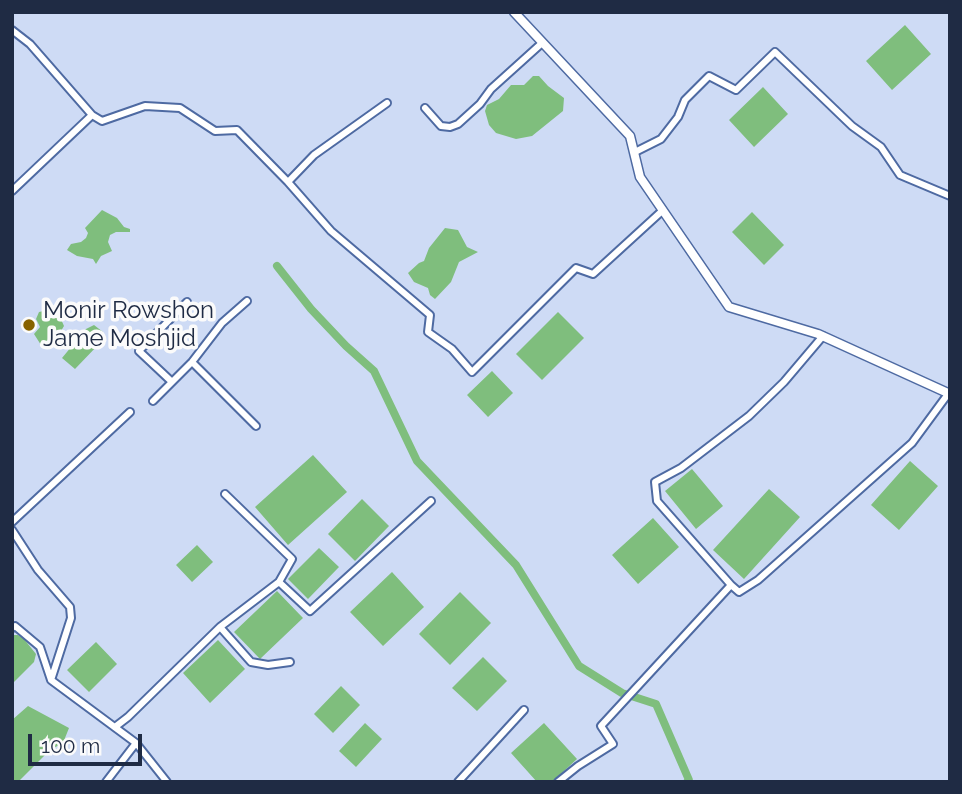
<!DOCTYPE html>
<html>
<head>
<meta charset="utf-8">
<style>
  body { margin:0 }
  #map { position:relative; width:962px; height:794px; overflow:hidden; background:#cedbf5; font-family:Raleway,sans-serif }
  canvas { display:block }
  .frame { position:absolute; inset:0; border:14px solid #1f2b44; pointer-events:none }
  .scale { position:absolute; left:28px; top:734px; width:114px; height:32px; box-sizing:border-box; border:4px solid #1f2b44; border-top:0; padding-left:9px; font-size:21px; line-height:24px; white-space:nowrap; color:#1f2b44; -webkit-text-stroke:5px #fbfbfb; paint-order:stroke }
</style>
</head>
<body>
<div id="map">
<canvas width="962" height="794"></canvas>
<div class="frame"></div>
<div class="scale">100 m</div>
</div>
<script>
const c = document.querySelector('canvas').getContext('2d');
c.lineJoin = 'round';
function fillPath(path, color) { c.fillStyle = color; c.fill(path, 'evenodd'); }
const shape = rows => new Path2D(rows.map(r => 'M' + r).join(''));
function stroke(path, color, width, dash) { c.strokeStyle = color; c.lineWidth = width; c.lineCap = dash ? 'butt' : 'round'; c.setLineDash(dash || []); c.stroke(path); }
function drawText(font, color, halo, rows, align = 'center') {
  c.font = font + ' Raleway,sans-serif'; c.lineWidth = 7; c.setLineDash([]); c.textBaseline = 'middle'; c.strokeStyle = halo; c.fillStyle = color; for (const [text, x, y, turn = 0] of rows) {
    c.save(); c.translate(x, y); c.rotate((+turn || 0) * Math.PI / 180); c.textAlign = isNaN(turn) ? turn : align; if (halo) c.strokeText(text, 0, 0); c.fillText(text, 0, 0); c.restore();
  }
}
const water = shape([
  [905,25,931,54,892,90,866,61],
  [533,76,539,76,548,86,564,98,563,111,532,136,516,139,496,133,489,125,485,111,487,105,499,99,511,85,524,85],
  [763,87,788,114,754,147,729,120],
  [102,210,117,218,124,227,130,229,130,232,116,232,110,235,108,242,112,251,101,256,96,264,93,259,77,256,67,250,71,244,81,242,86,238,88,233,85,228],
  [752,212,784,245,764,265,732,232],
  [445,228,458,230,467,247,478,252,459,262,451,282,435,299,430,295,428,288,414,282,408,273,419,263,424,261,429,248],
  [48,310,60,317,64,326,61,331,51,331,48,340,41,345,34,334,40,327,36,319,39,312],
  [558,312,584,338,542,380,516,354],
  [94,325,103,332,99,344,75,369,62,358,86,329],
  [492,371,513,393,488,417,467,395],
  [313,455,347,492,288,545,255,507],
  [910,461,938,486,899,530,871,505],
  [692,469,723,506,696,529,665,491],
  [769,489,800,517,744,579,713,550],
  [362,499,389,526,355,561,328,534],
  [653,518,679,547,638,584,612,555],
  [197,545,213,562,192,582,176,565],
  [319,548,339,567,308,599,288,579],
  [392,572,424,607,383,646,350,612],
  [277,591,303,618,260,659,234,632],
  [460,592,491,623,450,665,419,634],
  [12,635,18,635,24,639,36,654,34,662,12,684],
  [218,640,245,669,210,703,183,673],
  [96,642,117,664,89,692,67,670],
  [483,657,507,681,477,711,452,688],
  [341,686,360,705,333,733,314,714],
  [28,706,69,728,63,743,50,750,18,782,12,782,12,720],
  [365,723,382,739,356,767,339,751],
  [544,723,577,759,552,782,537,782,511,753]
]);
const canal = shape([
  [277,266,311,309,346,346,374,371,417,461,516,565,579,666,622,693,656,704,689,780,687,782]
]);
const minor = shape([
  [12,30,30,44,92,115],
  [425,108,441,126,450,127,458,124,480,104,491,89,542,43],
  [635,152,661,139,678,117,685,100,709,76,736,90,775,52,852,126,881,147,900,175,950,196],
  [288,182,331,231,430,315,428,332,452,349,472,372,576,268,593,274,662,211],
  [12,191,92,115,102,121,145,106,180,108,215,131,237,130,288,182,314,155,387,103],
  [192,362,256,426],
  [172,382,139,351,187,302],
  [153,401,192,362,222,323,247,301],
  [12,522,130,412],
  [12,530,38,570,70,607,71,618,51,680],
  [279,582,310,611,431,501],
  [731,585,657,501,655,482,681,468,749,416,784,382,823,336],
  [220,627,279,582,292,559,225,494],
  [12,628,15,626,40,647,51,680,136,743,167,782],
  [115,727,128,717,220,627,251,662,268,665,290,662],
  [106,782,136,743],
  [458,782,524,710],
  [558,782,578,766,613,744,601,726,731,585,739,592,758,580,912,443,948,394]
]);
const tertiary = shape([
  [514,12,630,136,640,177,729,307,818,334,950,394]
]);
const markers = [
  [29,325,7,"#876200"]
];
const poiNames = [
  ["Monir Rowshon",43,311],
  ["Jame Moshjid",43,339]
];
fillPath(water, '#7fbe7d');
stroke(canal, '#7fbe7d', 8);
stroke(minor, '#4e6aa2', 10);
stroke(tertiary, '#4e6aa2', 11);
stroke(minor, '#fff', 6);
stroke(tertiary, '#fff', 8);
for (const [x, y, r, color] of markers) { const dot = new Path2D(); dot.arc(x, y, r, 0, 2 * Math.PI); c.fillStyle = color; c.fill(dot); stroke(dot, '#fbfbfb', 2.5); }
drawText('24px', '#1f2b44', '#fbfbfb', poiNames, 'left');
</script>
</body>
</html>
